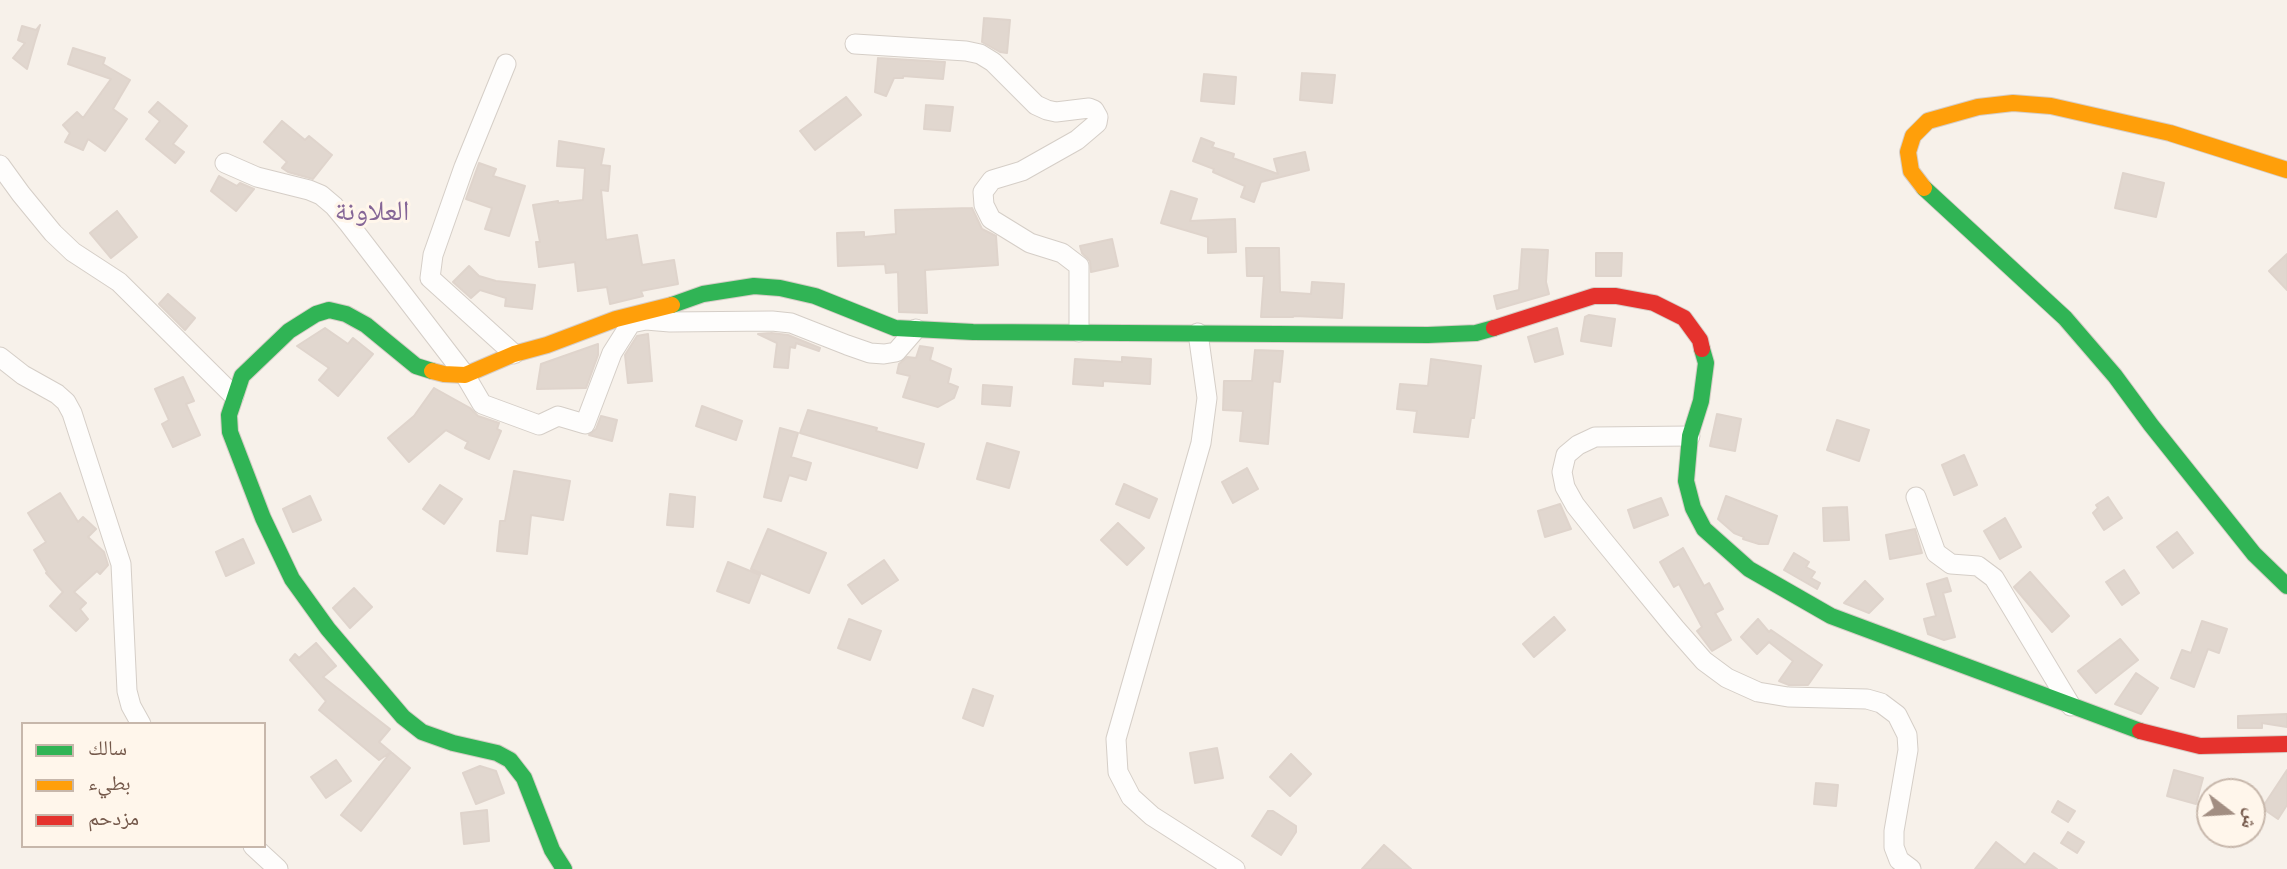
<!DOCTYPE html>
<html>
<head>
<meta charset="utf-8">
<style>
  body { margin:0 }
  #map { position:relative; width:2287px; height:869px; overflow:hidden; background:#f7f1ea; font-family:"Alegreya Sans","Noto Naskh Arabic",sans-serif }
  canvas { display:block }
  .legend { position:absolute; left:21px; top:722px; width:245px; height:126px; box-sizing:border-box; background:#fff6eb; border:2px solid #c7b7ab; margin:0; padding:9px 12px; list-style:none; font-size:21px; color:#74584a }
  .legend li { display:flex; align-items:center; gap:14px; height:35px }
  .legend b { width:35px; border:2px solid #c7b7ab }
  .north { position:absolute; left:2196px; top:778px; width:70px; height:70px; box-sizing:border-box; background:#fff6eb; border:2px solid #c7b7ab; border-radius:50%; rotate:107deg; font-size:19px; font-weight:700; line-height:28px; text-align:center; color:#74584a }
  .north::after { content:''; display:block; margin:auto; width:24px; height:32px; background:#a28e82; clip-path:polygon(50% 0,100% 100%,50% 72%,0 100%) }
</style>
</head>
<body>
<div id="map">
<canvas width="2287" height="869"></canvas>
<ul class="legend">
<li><b style="height:9px;background:#30b455"></b>سالك</li>
<li><b style="height:9px;background:#ff9f0a"></b>بطيء</li>
<li><b style="height:9px;background:#e5322d"></b>مزدحم</li>
</ul>
<div class="north">ش</div>
</div>
<script>
const c = document.querySelector('canvas').getContext('2d');
c.lineJoin = 'round';
function fillPath(path, color) { c.fillStyle = color; c.fill(path, 'evenodd'); }
const shape = rows => new Path2D(rows.map(r => 'M' + r).join(''));
function stroke(path, color, width, dash) { c.strokeStyle = color; c.lineWidth = width; c.lineCap = dash ? 'butt' : 'round'; c.setLineDash(dash || []); c.stroke(path); }
function drawText(font, color, halo, rows, align = 'center') {
  c.font = font + ' "Alegreya Sans","Noto Naskh Arabic",sans-serif'; c.lineWidth = 6; c.setLineDash([]); c.textBaseline = 'middle'; c.strokeStyle = halo; c.fillStyle = color; for (const [text, x, y, turn = 0] of rows) {
    c.save(); c.translate(x, y); c.rotate((+turn || 0) * Math.PI / 180); c.textAlign = isNaN(turn) ? turn : align; if (halo) c.strokeText(text, 0, 0); c.fillText(text, 0, 0); c.restore();
  }
}
const building = shape([
  [984,18,1010,20,1007,53,1000,52,982,42,984,18],
  [40,25,35,41,27,69,13,58,25,43,18,40,22,26,36,30,40,25],
  [73,48,105,58,103,64,130,80,113,109,127,119,105,151,88,139,83,150,65,142,70,133,63,125,77,112,83,118,111,79,68,64,73,48],
  [878,58,945,62,943,79,903,76,903,78,894,78,886,96,875,92,878,58],
  [1302,73,1335,75,1332,103,1300,100,1302,73],
  [1204,74,1236,77,1234,104,1201,101,1204,74],
  [846,97,861,115,815,150,800,131,846,97],
  [158,102,187,126,173,144,184,152,175,163,146,139,160,121,149,112,158,102],
  [926,105,953,107,950,131,924,129,926,105],
  [282,121,305,140,309,136,332,155,313,179,288,172,282,168,287,162,264,142,282,121],
  [1201,138,1214,143,1212,147,1234,154,1233,158,1278,174,1274,159,1305,152,1309,170,1261,182,1254,202,1241,197,1245,186,1213,172,1214,169,1193,161,1201,138],
  [559,141,604,149,601,165,610,166,608,191,601,190,606,240,637,235,642,265,674,260,678,284,641,291,643,296,610,304,607,287,578,291,575,262,539,267,536,242,540,242,533,205,558,201,558,203,583,200,585,168,557,166,559,141],
  [479,163,496,169,493,176,525,186,509,236,485,229,492,208,466,199,479,163],
  [2123,173,2164,183,2156,217,2115,208,2123,173],
  [219,176,237,186,240,183,254,189,236,211,211,191,219,176],
  [1171,191,1197,199,1190,221,1235,219,1236,252,1208,253,1208,237,1161,223,1171,191],
  [972,208,982,229,996,236,998,265,925,270,927,313,899,312,898,272,886,273,885,264,838,266,837,233,864,232,864,237,896,234,895,210,972,208],
  [117,211,137,237,111,258,90,233,117,211],
  [1112,239,1118,266,1091,272,1090,261,1082,253,1080,246,1112,239],
  [1246,248,1279,248,1280,292,1311,294,1312,282,1344,284,1342,318,1294,316,1293,317,1261,317,1264,276,1247,276,1246,248],
  [1522,249,1548,250,1546,282,1549,294,1497,309,1494,296,1519,290,1522,249],
  [1596,253,1622,253,1621,276,1596,276,1596,253],
  [2287,254,2287,290,2269,271,2287,254],
  [469,266,479,276,496,281,535,285,532,309,505,306,506,298,480,290,471,298,453,282,469,266],
  [168,294,195,318,185,330,159,304,168,294],
  [1589,315,1615,319,1611,346,1581,341,1585,317,1589,315],
  [325,328,348,344,353,338,373,354,338,396,319,380,329,368,297,346,325,328],
  [1557,328,1563,354,1535,362,1528,337,1557,328],
  [771,333,788,335,820,348,819,351,796,343,795,348,790,347,788,368,774,367,777,343,758,334,771,333],
  [648,334,652,381,628,383,625,355,637,336,648,334],
  [598,344,598,355,586,388,537,389,541,364,598,344],
  [920,346,933,348,930,360,951,369,948,383,958,387,954,398,938,407,903,397,910,376,897,373,899,364,907,357,916,358,920,346],
  [1255,350,1283,351,1280,382,1273,381,1268,444,1240,441,1243,411,1223,410,1224,381,1252,381,1255,350],
  [1122,357,1151,359,1150,384,1103,381,1103,386,1073,384,1075,359,1122,362,1122,357],
  [1431,359,1481,366,1474,418,1471,418,1468,437,1414,432,1417,411,1397,409,1400,384,1428,386,1431,359],
  [183,377,194,401,186,404,200,435,173,447,162,424,169,420,155,389,183,377],
  [983,385,1012,387,1010,406,982,404,983,385],
  [434,388,470,408,478,416,499,423,497,429,501,431,489,459,465,448,468,442,446,430,409,462,388,438,414,416,434,388],
  [702,406,742,421,736,440,696,426,702,406],
  [808,410,877,428,876,431,924,444,917,468,800,433,808,410],
  [1717,414,1741,419,1735,451,1710,446,1717,414],
  [601,416,617,420,612,441,589,435,596,429,601,416],
  [1837,420,1869,430,1859,461,1827,450,1837,420],
  [780,428,798,433,791,457,811,463,806,480,789,475,781,501,764,497,780,428],
  [987,443,1019,452,1009,488,977,479,987,443],
  [1964,455,1977,485,1954,495,1942,465,1964,455],
  [1247,468,1258,489,1233,503,1222,482,1247,468],
  [514,471,570,481,563,520,531,515,527,554,497,551,500,521,505,521,514,471],
  [1124,484,1157,499,1149,518,1116,504,1124,484],
  [440,485,462,499,444,524,423,509,440,485],
  [60,493,78,522,83,517,96,529,88,537,104,552,108,565,100,574,97,571,74,592,86,603,80,609,88,619,76,631,50,606,63,592,46,573,47,572,34,550,46,542,28,513,60,493],
  [670,494,695,497,693,527,667,525,670,494],
  [310,496,321,520,293,532,283,509,310,496],
  [1726,496,1777,516,1768,544,1759,544,1743,539,1744,537,1734,533,1718,519,1726,496],
  [2108,497,2122,518,2104,530,2093,513,2098,508,2096,505,2108,497],
  [1661,498,1668,515,1634,528,1628,510,1661,498],
  [1560,504,1571,529,1545,537,1538,511,1560,504],
  [1847,507,1849,540,1824,541,1823,508,1847,507],
  [2005,518,2021,547,2000,559,1984,531,2005,518],
  [1118,523,1144,548,1127,565,1101,540,1118,523],
  [768,529,826,553,809,593,751,569,768,529],
  [1915,529,1922,553,1890,559,1886,535,1915,529],
  [2177,532,2193,553,2173,568,2157,547,2177,532],
  [243,539,254,563,226,576,216,552,243,539],
  [1683,548,1704,586,1709,583,1723,609,1715,613,1731,640,1712,651,1697,631,1702,627,1679,584,1674,587,1660,562,1683,548],
  [1794,553,1809,562,1806,567,1815,572,1811,578,1820,583,1817,589,1784,570,1794,553],
  [884,560,898,580,862,604,848,585,884,560],
  [728,562,760,575,749,603,717,591,728,562],
  [2124,570,2139,593,2122,605,2106,582,2124,570],
  [2030,572,2069,616,2052,632,2014,587,2030,572],
  [1947,578,1951,591,1943,593,1955,637,1944,640,1928,634,1924,619,1936,616,1927,584,1947,578],
  [1865,581,1883,599,1869,613,1844,603,1865,581],
  [354,588,372,607,350,628,333,608,354,588],
  [1554,617,1565,630,1534,657,1523,644,1554,617],
  [849,619,881,631,870,660,838,648,849,619],
  [1758,619,1769,632,1771,630,1822,665,1808,685,1789,685,1779,681,1793,661,1769,642,1757,654,1741,637,1758,619],
  [2202,621,2227,629,2219,653,2208,649,2194,687,2171,678,2182,650,2191,653,2202,621],
  [2120,639,2138,660,2096,693,2078,671,2120,639],
  [316,643,336,666,323,677,390,729,379,742,391,752,379,760,319,710,326,701,290,660,295,654,299,658,316,643],
  [2136,673,2158,688,2141,714,2115,704,2136,673],
  [973,689,993,696,983,726,963,718,973,689],
  [2287,714,2287,727,2262,723,2262,728,2238,728,2238,716,2287,714],
  [1217,748,1223,778,1195,783,1190,753,1217,748],
  [391,752,410,768,361,831,341,815,391,752],
  [1291,754,1311,774,1290,796,1270,777,1291,754],
  [336,760,351,781,326,798,311,777,336,760],
  [480,766,496,771,504,793,476,804,463,773,480,766],
  [2174,770,2203,778,2196,804,2167,796,2174,770],
  [2287,770,2287,805,2278,819,2262,808,2287,770],
  [1816,783,1838,785,1836,806,1814,804,1816,783],
  [2058,801,2075,811,2068,822,2052,812,2058,801],
  [487,810,489,841,464,844,461,813,487,810],
  [1268,811,1273,811,1296,826,1296,832,1281,855,1252,836,1268,811],
  [2068,832,2084,842,2077,853,2061,843,2068,832],
  [1996,842,2025,865,2034,853,2057,869,1975,869,1996,842],
  [1384,845,1411,869,1362,869,1384,845]
]);
const street = shape([
  [855,44,966,51,980,54,993,62,1036,105,1047,110,1056,112,1089,108,1094,110,1098,117,1097,123,1077,140,1022,171,992,180,983,192,984,205,991,219,1030,243,1062,253,1079,266,1079,332],
  [506,64,464,167,433,255,430,278,514,354],
  [225,163,257,177,309,190,321,195,334,206,349,224,465,375,482,404,539,425,558,416,585,424,612,353,631,323,646,320,670,322,772,321,791,323,847,345,870,353,884,354,896,352,916,329],
  [0,165,21,194,53,233,73,252,119,282,234,396],
  [1198,333,1207,398,1201,443,1116,739,1118,772,1131,797,1152,816,1235,869],
  [0,357,23,375,57,394,66,402,72,413,121,564,127,691,131,706,141,724],
  [1690,436,1595,437,1578,445,1566,455,1562,472,1565,487,1575,505,1602,539,1675,628,1704,661,1727,678,1758,692,1788,697,1867,699,1881,703,1897,715,1907,735,1908,750,1894,831,1894,847,1899,860,1911,869],
  [1916,497,1936,553,1951,564,1978,566,1994,578,2071,706],
  [253,846,278,869]
]);
const fast = shape([
  [1924,188,2065,318,2115,376,2151,425,2254,554,2287,586],
  [672,305,703,294,754,286,780,288,815,296,895,328,973,332,1428,335,1476,333,1494,328],
  [1702,349,1706,363,1701,401,1690,436,1686,481,1693,508,1704,529,1749,569,1831,616,2140,731],
  [432,371,416,366,366,325,346,314,329,310,316,314,289,331,242,376,229,415,230,432,263,518,292,579,328,629,403,717,422,732,453,743,497,753,510,760,524,778,552,850,564,869]
]);
const slow = shape([
  [1924,188,1911,171,1908,152,1913,136,1928,121,1978,107,2013,103,2051,106,2170,133,2287,170],
  [432,371,444,374,465,375,514,354,547,345,616,319,672,305]
]);
const jam = shape([
  [1494,328,1594,296,1616,296,1654,303,1684,318,1700,340,1702,349],
  [2140,731,2200,746,2287,744]
]);
const quarterNames = [
  ["العلاونة",372,212]
];
fillPath(building, '#e1d7cf');
stroke(building, '#dfd4cc', 2);
stroke(street, '#d5cec7', 21);
stroke(fast, '#d6cdc6', 18);
stroke(slow, '#d6cdc6', 18);
stroke(jam, '#d6cdc6', 18);
stroke(street, '#fefdfc', 19);
stroke(fast, '#30b455', 16);
stroke(slow, '#ff9f0a', 16);
stroke(jam, '#e5322d', 16);
drawText('28px', '#856697', '#fff6eb', quarterNames);
</script>
</body>
</html>
